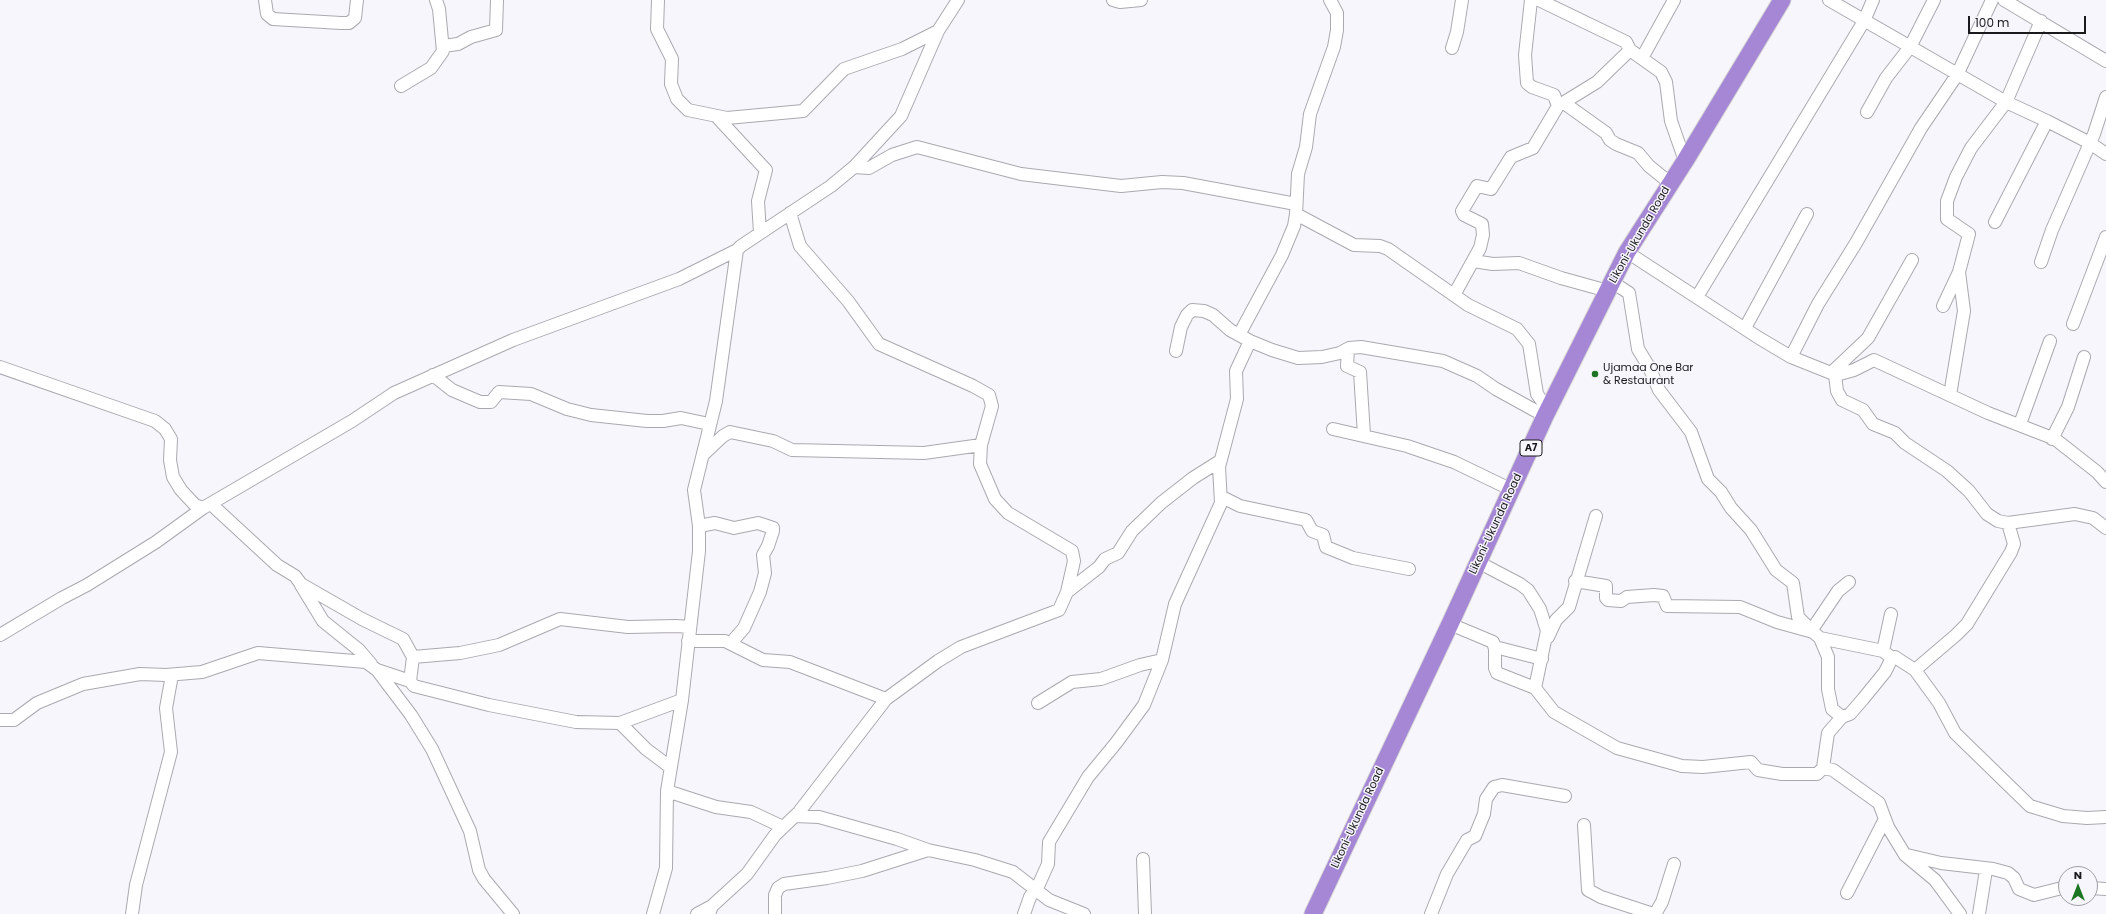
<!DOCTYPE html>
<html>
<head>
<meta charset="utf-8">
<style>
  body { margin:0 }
  #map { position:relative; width:2106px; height:914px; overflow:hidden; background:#f8f6fd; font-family:Poppins,sans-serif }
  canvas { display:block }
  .north { position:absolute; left:2058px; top:866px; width:40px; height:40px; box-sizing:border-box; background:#f8f6fd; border:1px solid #9f9ea3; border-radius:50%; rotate:0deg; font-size:11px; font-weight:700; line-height:16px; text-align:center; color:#1a1a1c }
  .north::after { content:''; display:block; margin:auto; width:14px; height:18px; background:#1b7522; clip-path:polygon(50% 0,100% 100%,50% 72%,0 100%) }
  .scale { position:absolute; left:1968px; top:16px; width:118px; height:18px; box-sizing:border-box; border:2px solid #1a1a1c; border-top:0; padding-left:5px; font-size:12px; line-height:14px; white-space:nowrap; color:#1a1a1c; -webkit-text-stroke:3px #f8f6fd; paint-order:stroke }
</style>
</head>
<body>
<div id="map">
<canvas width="2106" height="914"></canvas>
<div class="north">N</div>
<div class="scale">100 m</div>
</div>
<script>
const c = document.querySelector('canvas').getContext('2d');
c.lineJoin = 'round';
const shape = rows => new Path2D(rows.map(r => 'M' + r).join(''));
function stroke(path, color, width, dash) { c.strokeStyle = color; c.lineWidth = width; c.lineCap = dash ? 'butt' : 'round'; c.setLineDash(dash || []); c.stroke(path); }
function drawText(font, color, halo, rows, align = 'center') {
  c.font = font + ' Poppins,sans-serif'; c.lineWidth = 3; c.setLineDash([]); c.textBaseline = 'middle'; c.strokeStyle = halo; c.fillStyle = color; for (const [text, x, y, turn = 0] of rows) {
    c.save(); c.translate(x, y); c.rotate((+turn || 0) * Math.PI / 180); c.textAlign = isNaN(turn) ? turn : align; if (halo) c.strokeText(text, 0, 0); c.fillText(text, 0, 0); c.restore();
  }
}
const minor = shape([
  [265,0,267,14,273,19,341,23,349,23,355,18,357,0],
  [658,0,657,29,672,59,671,84,677,99,688,110,727,118,803,111,844,69,902,49,938,31],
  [1113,0,1120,2,1141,0],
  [1531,0,1525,55,1527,83,1532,87,1554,95,1558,106],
  [1539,0,1626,42,1630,50,1661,72,1666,82,1671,121,1685,161],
  [1829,0,2006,102,2047,121,2090,143,2106,154],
  [2004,0,2106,61],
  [443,46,458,44,471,37,496,30,497,0],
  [1452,48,1457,32,1462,0],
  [1642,58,1674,0],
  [401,86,431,68,443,51,439,9,436,0],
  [1564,103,1606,133,1610,140,1616,144,1638,153,1649,166,1670,183],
  [1867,112,1886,78,1910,47,1934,0],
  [717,117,766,170,758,201,760,233],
  [854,167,869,168,892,155,917,147,1021,174,1121,186,1162,182,1183,183,1296,204],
  [1296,214,1354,245,1380,246,1388,249,1468,305,1517,329,1529,344,1537,394,1542,401,1550,406],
  [1995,222,2047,121],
  [1627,252,1759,338,1791,357,1836,375,1854,370,1874,360,1988,413,2055,439,2097,472,2106,482],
  [1473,261,1493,264,1519,263,1561,278,1608,291],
  [2041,262,2052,230,2094,134,2106,97],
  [1612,282,1629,293,1638,349,1649,367,1659,390,1691,432,1708,479,1721,492,1731,508,1751,530,1776,570,1793,583,1798,617,1813,632],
  [1454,295,1480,248,1483,235,1482,224,1464,215,1462,211,1477,186,1491,189,1511,157,1533,148,1558,106,1597,82,1630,50],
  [1697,297,1864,21,1873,0],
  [1943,306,1959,272,1969,234,1947,219,1947,201,1956,177,1971,148,2006,102,2041,21],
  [2073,324,2106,237],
  [1745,328,1807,214],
  [1239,335,1282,255,1294,226,1296,214,1298,174,1306,147,1310,114,1334,47,1337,30,1337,13,1330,0],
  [1348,349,1347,366,1360,372,1364,435],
  [1176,351,1181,327,1187,315,1192,310,1204,311,1213,315,1230,330,1250,341,1272,350,1298,358,1322,357,1340,353,1349,348,1361,347,1443,361,1477,376,1496,389,1545,416],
  [1791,357,1818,304,1856,243,1921,128,1957,75,1992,0],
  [0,367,155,421,165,429,171,439,170,460,173,477,181,490,195,505,203,508],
  [1831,373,1868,338,1912,260],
  [433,375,452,390,480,402,491,402,499,392,531,394,567,409,591,415,647,421,663,421,681,418,709,424],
  [1835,375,1837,391,1842,400,1863,410,1873,424,1895,433,1905,443,1947,471,1969,491,1987,514,1998,521,2008,523,2075,514,2093,518,2106,528],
  [1950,395,1964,311,1959,272],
  [2020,424,2050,341],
  [1333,429,1407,446,1454,462,1512,490],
  [2052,439,2068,407,2084,357],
  [705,453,723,436,730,432,773,441,792,450,924,453,981,445],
  [1222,497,1240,506,1306,520,1312,531,1323,535,1326,547,1353,558,1409,569],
  [211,504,277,565,295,576,301,584,362,619,403,639,413,657,410,681,414,686,489,705,576,722,620,723,682,700],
  [699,526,715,523,734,528,758,523,773,528,773,531,768,546,763,555,765,573,760,592,744,628,731,643],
  [1478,562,1520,584,1528,590,1540,609,1547,631,1535,688],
  [1575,581,1606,586,1606,598,1608,600,1621,601,1627,597,1654,595,1663,596,1667,606,1740,607,1777,622,1813,632,1820,638,1883,651,1891,614],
  [301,585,323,621,359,650,371,664],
  [1067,592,1099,567,1105,559,1118,553,1132,531,1161,503,1193,478,1220,461],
  [1450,624,1493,642,1495,649,1495,668,1497,673,1535,688,1554,712,1617,748,1682,766,1703,767,1751,762,1758,770,1782,774,1817,774,1823,768,1833,770,1879,803,1888,827,1905,855,1935,880,1960,914],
  [1811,631,1838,591,1849,582],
  [0,635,62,598,87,585,156,542,203,508,352,421,394,393,513,340,679,279,737,250,741,246,831,186,854,167,901,116,938,31,958,0],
  [1548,637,1556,620,1569,607,1596,516],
  [1820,638,1828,657,1828,689,1832,709,1842,717],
  [688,641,725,641,763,660,790,662,886,699],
  [1495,647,1542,659],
  [1883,651,1892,658,1895,657,1915,670,1956,635,1967,624,2011,552,2014,544,2008,523],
  [413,657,460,653,499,645,560,619,628,627,676,626,690,627],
  [377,670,410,681],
  [1915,670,1939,703,1955,733,2030,806,2063,816,2087,818,2106,817],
  [1038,703,1072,682,1101,679,1140,665,1162,660],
  [0,720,14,720,37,703,83,684,140,674,166,675,202,672,258,653,366,662,377,670,411,715,432,749,470,831,479,870,484,879,513,914],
  [620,723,646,749,670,767],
  [1823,768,1828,733,1842,717,1850,714,1863,699,1885,672,1892,658],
  [667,791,716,807,751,812,783,827],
  [795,816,819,817,897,839,928,850],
  [1584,825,1588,890,1601,897,1653,914],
  [1907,855,1941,863,1993,869,2008,873,2014,878,2019,889,2034,895,2066,887],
  [1143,859,1145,914],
  [2090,888,2106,889],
  [1847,893,1885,819],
  [132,914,136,885,171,752,166,708,172,675],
  [653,914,666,868,667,791,682,700,699,551,699,526,694,490,716,401,737,250],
  [697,914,712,906],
  [709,914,712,906,747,874,775,835,799,812,886,699,938,661,961,647,1059,610,1067,592,1074,561,1072,551,1008,513,995,499,980,464,981,445,992,406,989,395,973,386,879,344,848,301,800,246,790,213],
  [775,914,775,895,778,888,784,884,827,878,862,871,928,850,975,860,1013,872,1049,900,1084,914],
  [1024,914,1030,897,1039,884,1048,864,1049,842,1088,777,1116,743,1144,705,1162,660,1175,604,1221,503,1219,467,1237,399,1236,371,1250,341],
  [1431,914,1447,874,1467,840,1475,836,1484,814,1486,799,1494,787,1502,785,1565,796],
  [1655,914,1662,902,1674,864],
  [1979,914,1986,870]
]);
const highway = shape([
  [1313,914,1450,624,1545,416,1627,252,1685,161,1782,0]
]);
const markers = [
  [1595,374,4,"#1b7522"]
];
const shields = [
  [1531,448,22]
];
const shieldNames = [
  ["A7",1531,448]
];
const streetNames = [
  ["Likoni-Ukunda Road",1640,235,-60],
  ["Likoni-Ukunda Road",1496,524,-65],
  ["Likoni-Ukunda Road",1358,818,-65]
];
const poiNames = [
  ["Ujamaa One Bar",1603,368],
  ["& Restaurant",1603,381]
];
stroke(minor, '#aba9af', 14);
stroke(highway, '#d6d6d6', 19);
stroke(minor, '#fff', 12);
stroke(highway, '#a587d5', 17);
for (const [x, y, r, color] of markers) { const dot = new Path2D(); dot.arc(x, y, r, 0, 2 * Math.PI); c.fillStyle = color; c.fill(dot); stroke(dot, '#f8f6fd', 1.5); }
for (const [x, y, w] of shields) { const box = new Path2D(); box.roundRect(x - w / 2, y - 8, w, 16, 3); c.fillStyle = '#f8f6fd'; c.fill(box); stroke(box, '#1a1a1c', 1); }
drawText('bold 10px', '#1a1a1c', null, shieldNames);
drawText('11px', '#1a1a1c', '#f8f6fd', streetNames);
drawText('11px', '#1a1a1c', '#f8f6fd', poiNames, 'left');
</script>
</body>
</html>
